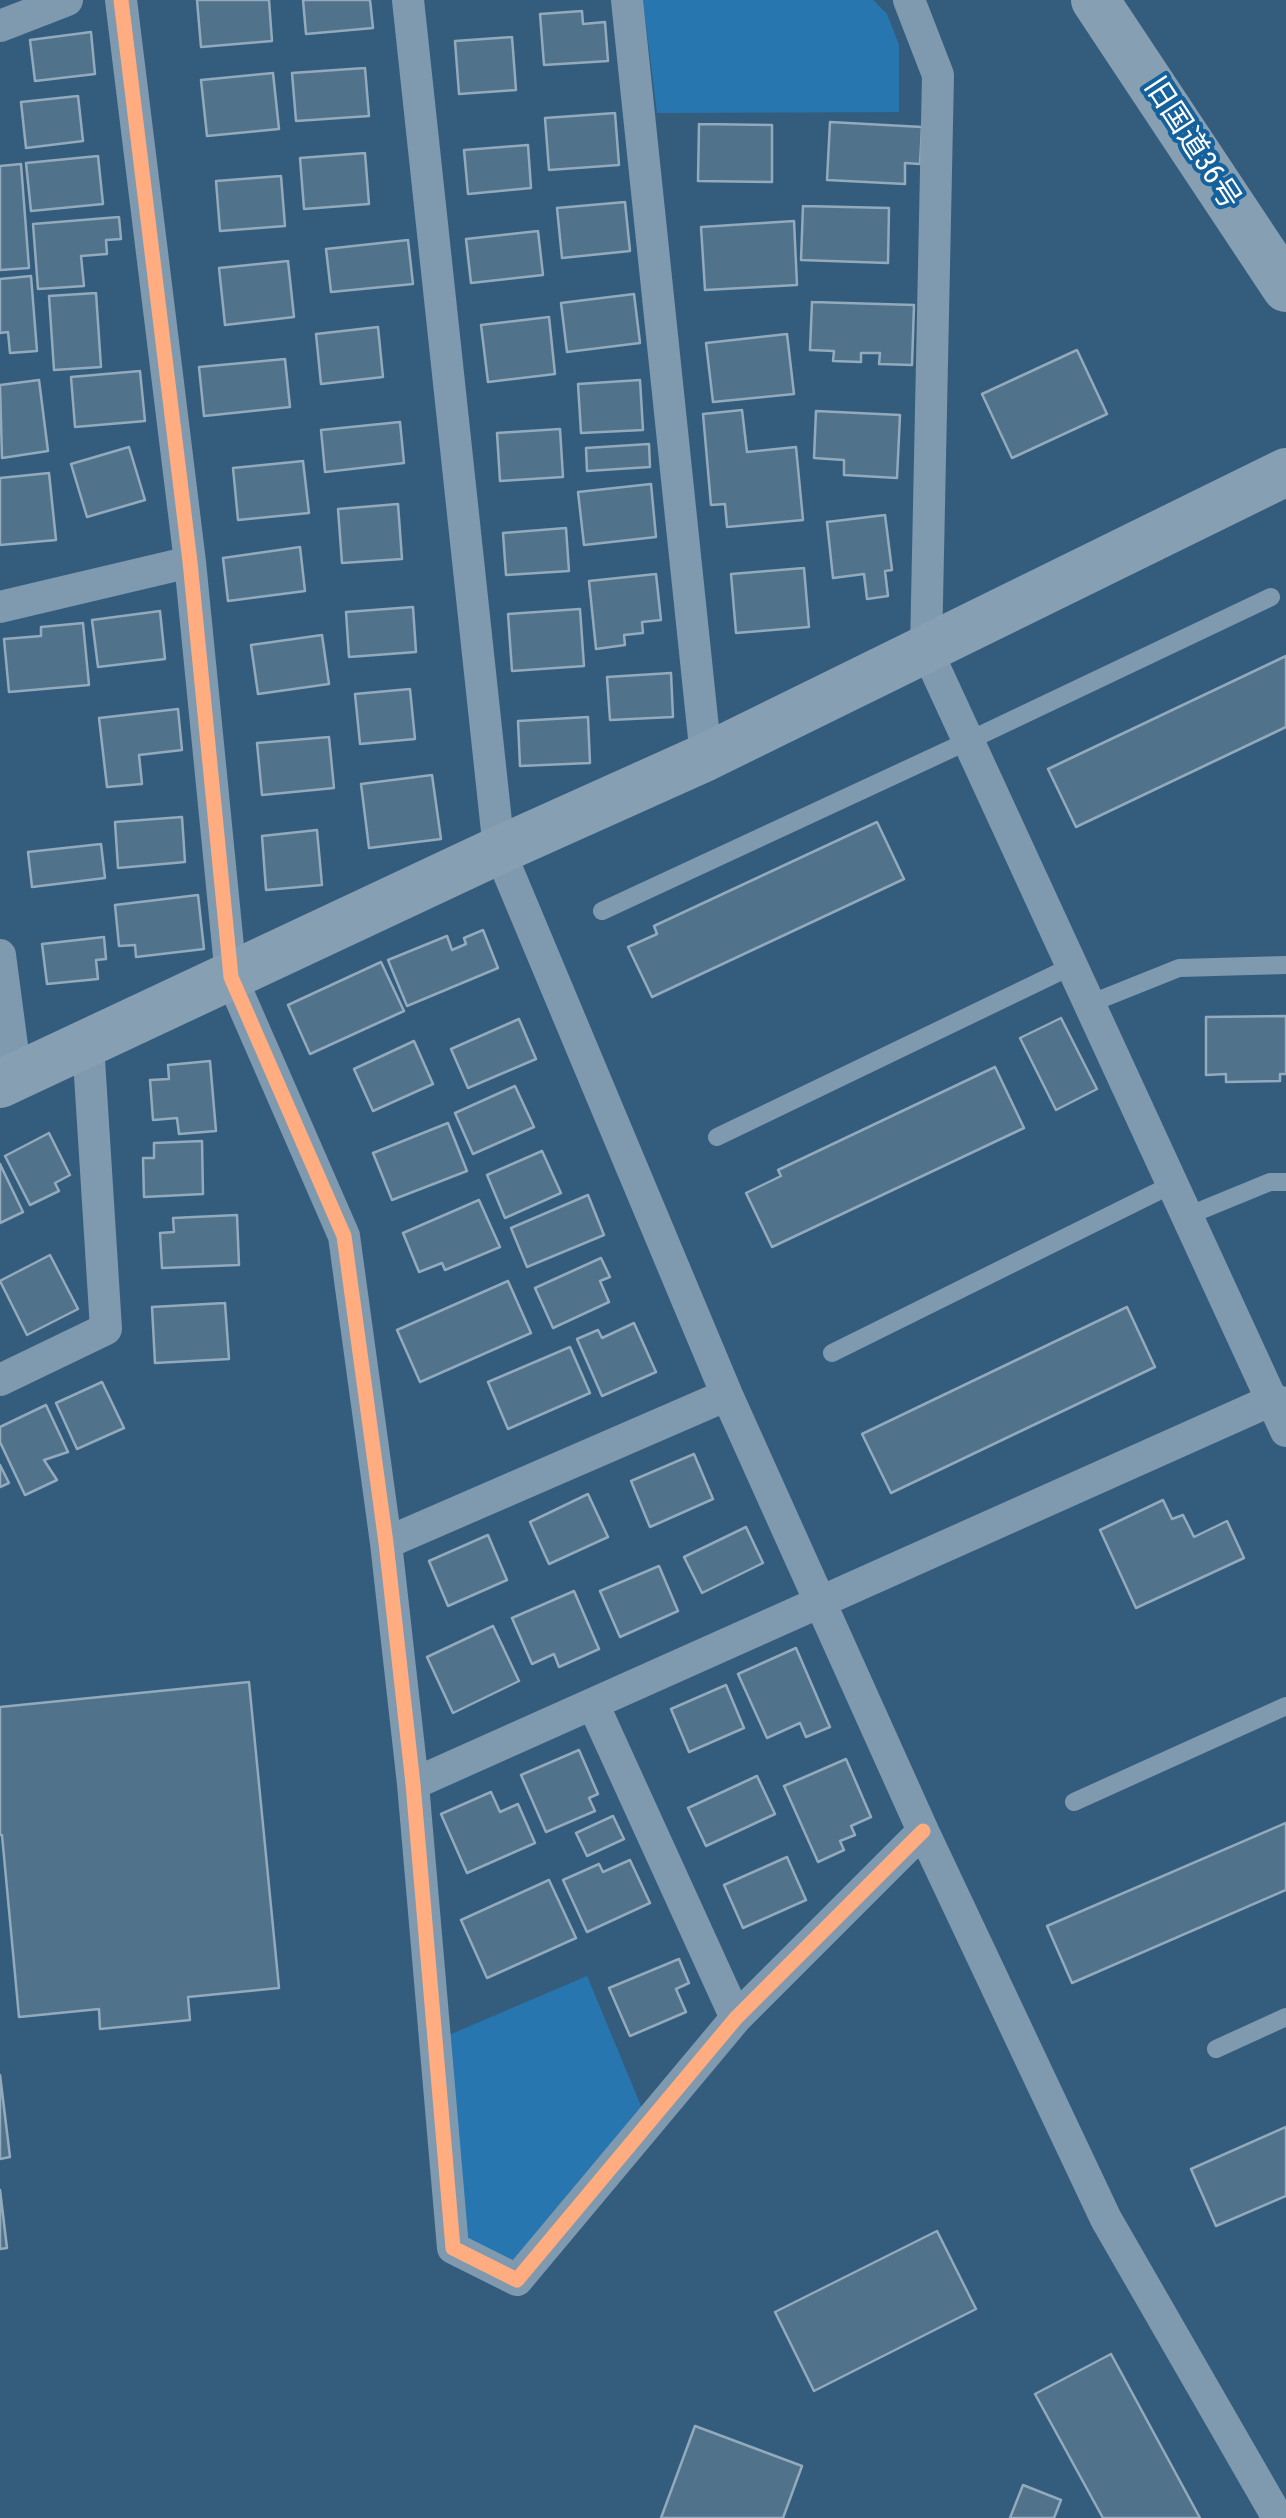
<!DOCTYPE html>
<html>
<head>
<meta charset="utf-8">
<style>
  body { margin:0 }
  canvas { display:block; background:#345d7d }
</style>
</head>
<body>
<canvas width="1286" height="2518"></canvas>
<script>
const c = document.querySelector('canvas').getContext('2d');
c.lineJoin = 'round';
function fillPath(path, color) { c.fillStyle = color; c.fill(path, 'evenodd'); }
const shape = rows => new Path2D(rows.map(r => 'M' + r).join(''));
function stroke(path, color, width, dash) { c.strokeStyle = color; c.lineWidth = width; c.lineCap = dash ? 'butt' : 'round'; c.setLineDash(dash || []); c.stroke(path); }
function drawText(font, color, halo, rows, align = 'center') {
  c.font = font + ' "Roboto Condensed","Noto Sans JP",sans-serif'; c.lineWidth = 8; c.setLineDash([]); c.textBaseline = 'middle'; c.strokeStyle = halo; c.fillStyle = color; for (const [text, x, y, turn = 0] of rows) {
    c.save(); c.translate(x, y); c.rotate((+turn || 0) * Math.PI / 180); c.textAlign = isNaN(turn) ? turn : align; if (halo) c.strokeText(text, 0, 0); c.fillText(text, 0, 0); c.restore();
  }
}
const green = shape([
  [643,0,873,0,887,14,899,45,899,112,657,113],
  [587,1976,648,2123,517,2280,453,2248,435,2041]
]);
const building = shape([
  [197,0,269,0,272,41,201,47,197,0],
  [303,0,370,0,373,28,306,34,303,0],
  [582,11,583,24,605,22,608,61,544,65,540,14,582,11],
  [91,32,95,74,35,81,30,40,91,32],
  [512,37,516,90,459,94,455,41,512,37],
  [365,68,369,116,296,121,292,73,365,68],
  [273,73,279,129,207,136,201,80,273,73],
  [78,96,83,141,26,148,21,102,78,96],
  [615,113,619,165,549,170,545,118,615,113],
  [830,122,922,127,920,164,905,163,905,184,827,180,830,122],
  [699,124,772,125,772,182,698,181,699,124],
  [528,145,531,188,468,194,464,150,528,145],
  [365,153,369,204,304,209,300,158,365,153],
  [98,156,103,204,31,211,26,163,98,156],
  [21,164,29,268,0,270,0,166,21,164],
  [281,176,285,226,220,231,216,181,281,176],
  [625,202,630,251,562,258,557,208,625,202],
  [803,206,889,208,888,263,801,260,803,206],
  [119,217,121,239,106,240,107,254,81,256,84,286,38,289,33,224,119,217],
  [794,221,797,285,705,290,701,227,794,221],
  [538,231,543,275,471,283,466,239,538,231],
  [408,240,413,284,331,292,326,249,408,240],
  [288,261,294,317,225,325,219,268,288,261],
  [31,276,37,351,10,353,8,332,0,333,0,279,31,276],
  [96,293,101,367,54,370,49,296,96,293],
  [634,294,640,343,567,352,561,303,634,294],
  [812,302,914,305,912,365,879,364,880,353,861,353,861,362,833,361,834,351,810,350,812,302],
  [549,317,555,374,488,382,481,325,549,317],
  [378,327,383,377,321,384,316,334,378,327],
  [787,334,794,394,713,402,706,343,787,334],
  [1077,350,1107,414,1012,458,982,394,1077,350],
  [285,359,290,407,204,416,199,367,285,359],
  [140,371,145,421,75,427,71,377,140,371],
  [39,380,48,451,2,458,0,385,39,380],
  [640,380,643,430,581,433,578,384,640,380],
  [742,410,747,452,796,447,803,520,727,527,725,504,711,505,703,414,742,410],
  [816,411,900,415,897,478,844,475,844,460,814,458,816,411],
  [400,422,404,463,325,472,321,430,400,422],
  [560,429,563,477,500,481,497,433,560,429],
  [649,444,650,467,587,471,586,448,649,444],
  [129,447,145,500,87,517,71,464,129,447],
  [303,461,309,513,238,520,233,468,303,461],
  [49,473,56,540,0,545,0,478,49,473],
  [651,484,656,537,584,545,578,492,651,484],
  [398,504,402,559,342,563,338,509,398,504],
  [885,515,892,570,885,571,888,596,867,599,864,574,833,578,827,522,885,515],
  [566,528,569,571,506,575,503,533,566,528],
  [300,547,305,591,228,601,223,558,300,547],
  [804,568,809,627,736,633,731,574,804,568],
  [656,574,661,620,642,622,643,633,624,635,625,645,596,649,589,581,656,574],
  [413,607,416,652,349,657,346,612,413,607],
  [580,609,584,666,512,671,508,614,580,609],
  [160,611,165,659,98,667,92,620,160,611],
  [83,623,89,685,9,692,4,639,41,636,41,627,83,623],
  [322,635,329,684,258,694,251,645,322,635],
  [1286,656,1286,727,1076,827,1048,769,1286,656],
  [671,673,673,717,610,720,607,677,671,673],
  [410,689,415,739,360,744,355,694,410,689],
  [178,709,182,750,139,755,142,784,107,787,99,718,178,709],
  [588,717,590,763,520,766,518,721,588,717],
  [329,737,334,788,262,795,257,743,329,737],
  [432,775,441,839,369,848,361,784,432,775],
  [182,817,185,862,118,868,115,822,182,817],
  [877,822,904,879,652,997,628,947,657,934,654,926,877,822],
  [317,830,322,885,266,890,262,836,317,830],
  [101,844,105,878,32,887,28,852,101,844],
  [198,895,204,949,136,957,135,945,119,946,115,905,198,895],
  [483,930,498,968,407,1006,388,960,447,936,452,950,466,944,464,938,483,930],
  [104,937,106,959,96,960,98,979,47,984,42,944,104,937],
  [381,962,404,1011,310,1054,288,1005,381,962],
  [1286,1016,1286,1074,1280,1074,1280,1081,1226,1082,1226,1074,1206,1075,1206,1017,1286,1016],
  [1061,1018,1097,1089,1056,1110,1020,1038,1061,1018],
  [519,1019,536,1059,468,1088,451,1049,519,1019],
  [414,1041,433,1084,373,1111,354,1069,414,1041],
  [210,1061,216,1131,179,1134,177,1118,153,1120,150,1080,169,1079,168,1065,210,1061],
  [995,1067,1024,1128,772,1247,746,1193,781,1176,778,1170,995,1067],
  [515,1086,534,1127,473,1154,455,1113,515,1086],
  [448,1123,467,1171,392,1200,373,1153,448,1123],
  [49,1133,70,1175,55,1183,59,1191,30,1205,5,1156,49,1133],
  [202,1141,203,1194,144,1197,143,1158,154,1158,154,1143,202,1141],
  [542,1151,561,1193,505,1218,487,1175,542,1151],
  [0,1164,23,1212,0,1223,0,1164],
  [588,1195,604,1235,527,1267,511,1228,588,1195],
  [479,1200,500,1247,445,1270,442,1263,419,1272,403,1233,479,1200],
  [237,1215,239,1265,162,1268,160,1233,174,1232,173,1218,237,1215],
  [50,1255,78,1309,27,1335,0,1281,50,1255],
  [601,1258,610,1277,600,1281,609,1302,553,1328,535,1288,601,1258],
  [508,1281,531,1333,420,1382,397,1330,508,1281],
  [225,1303,229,1359,155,1363,152,1307,225,1303],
  [1127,1307,1155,1367,891,1493,862,1434,1127,1307],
  [634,1323,656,1372,602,1396,577,1339,598,1330,602,1338,634,1323],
  [570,1347,590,1393,508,1429,488,1382,570,1347],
  [102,1382,124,1428,77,1449,56,1403,102,1382],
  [46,1405,68,1452,44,1460,57,1480,25,1495,0,1442,0,1427,46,1405],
  [694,1454,713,1499,650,1527,631,1481,694,1454],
  [0,1465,9,1483,0,1487,0,1465],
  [588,1494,608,1537,549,1564,530,1522,588,1494],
  [1163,1500,1172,1519,1183,1515,1194,1537,1227,1521,1244,1558,1136,1608,1100,1530,1163,1500],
  [746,1527,763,1563,702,1593,684,1557,746,1527],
  [488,1535,507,1580,448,1606,429,1561,488,1535],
  [659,1566,678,1611,620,1637,600,1591,659,1566],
  [574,1591,599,1649,559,1667,554,1654,532,1664,512,1618,574,1591],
  [493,1626,519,1681,453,1713,427,1657,493,1626],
  [796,1648,830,1727,806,1737,800,1723,767,1738,738,1674,796,1648],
  [249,1682,279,1988,188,1997,190,2020,100,2029,99,2009,19,2017,2,1835,0,1835,0,1707,249,1682],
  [726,1685,744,1728,689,1752,671,1709,726,1685],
  [579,1750,598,1794,589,1798,595,1811,546,1832,521,1775,579,1750],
  [846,1759,871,1817,851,1826,855,1835,840,1841,844,1850,818,1862,784,1786,846,1759],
  [757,1776,775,1814,706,1846,688,1808,757,1776],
  [491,1792,500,1812,518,1804,535,1843,467,1873,441,1814,491,1792],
  [613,1816,624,1839,587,1856,576,1833,613,1816],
  [1286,1823,1286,1890,1072,1983,1047,1926,1286,1823],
  [787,1857,806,1900,743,1928,724,1885,787,1857],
  [630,1860,650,1903,587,1932,563,1880,599,1864,603,1872,630,1860],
  [549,1880,576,1938,487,1978,461,1920,549,1880],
  [679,1959,689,1983,676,1989,686,2012,630,2036,609,1988,679,1959],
  [0,2075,10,2157,0,2159,0,2075],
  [1286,2127,1286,2196,1216,2226,1191,2169,1286,2127],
  [0,2190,7,2248,0,2249,0,2190],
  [937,2231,976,2309,814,2391,775,2312,937,2231],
  [1111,2354,1200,2518,1103,2518,1035,2394,1111,2354],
  [695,2426,802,2466,783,2518,661,2518,695,2426],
  [1023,2485,1061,2500,1054,2518,1010,2518,1023,2485]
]);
const lane = shape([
  [602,911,968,741,1271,597],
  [1089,1004,1179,968,1286,965],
  [717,1137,1072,966],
  [1187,1216,1270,1182,1286,1182],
  [832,1353,1173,1184],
  [1074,1802,1286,1706],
  [1216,2049,1286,2017]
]);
const street = shape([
  [121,0,190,562,231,977,344,1236,386,1543,413,1784,453,2248,517,2280,736,2018,923,1831],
  [408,0,499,850,727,1395,923,1831,1106,2219,1278,2518],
  [627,0,706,757],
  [909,0,938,75,926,649,1286,1431],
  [0,26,67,0],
  [0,607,190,562],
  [0,955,16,1076],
  [0,1380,106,1329,88,1044],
  [386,1543,727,1395],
  [593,1704,736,2018],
  [413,1784,1272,1400,1286,1403]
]);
const secondary = shape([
  [1095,0,1286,288],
  [0,1084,499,850,706,757,1286,472]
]);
const cycleway = shape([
  [121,0,190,562,231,977,344,1236,386,1543,413,1784,453,2248,517,2280,736,2018,923,1831]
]);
const streetNames = [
  ["旧国道36号",1191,144,57]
];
fillPath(green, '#2776b0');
fillPath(building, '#51728b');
stroke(building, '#93aabc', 2.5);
stroke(lane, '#7f99af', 18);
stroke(street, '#7f99af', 32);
stroke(secondary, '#869fb3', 48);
stroke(cycleway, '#ffac80', 15);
drawText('30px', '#fff', '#15619c', streetNames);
</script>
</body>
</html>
